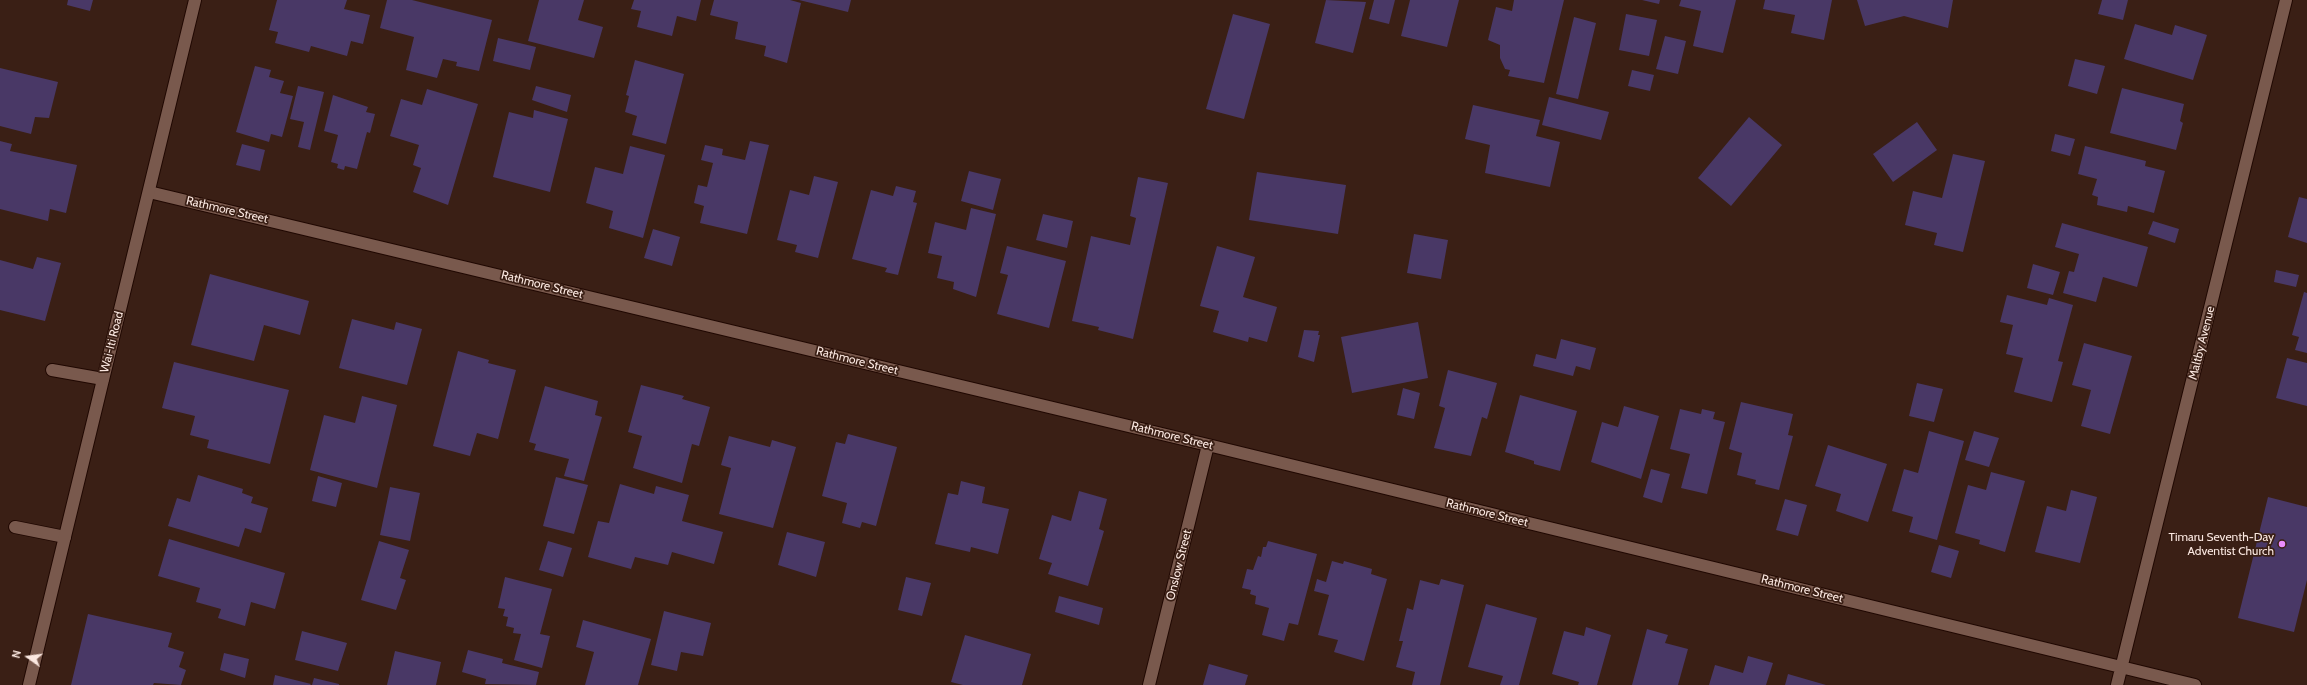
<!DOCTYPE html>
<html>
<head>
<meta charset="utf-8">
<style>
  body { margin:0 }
  #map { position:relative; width:2307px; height:685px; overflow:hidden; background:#3a1f15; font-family:Cabin,sans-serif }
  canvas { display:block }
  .north { position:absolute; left:8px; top:637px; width:40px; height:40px; -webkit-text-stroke:3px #3a1f15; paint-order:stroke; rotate:284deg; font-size:11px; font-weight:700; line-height:16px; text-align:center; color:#fbe8e1 }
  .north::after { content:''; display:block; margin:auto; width:14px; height:18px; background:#fbe8e1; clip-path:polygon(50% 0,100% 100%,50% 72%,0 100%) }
</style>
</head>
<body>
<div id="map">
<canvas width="2307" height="685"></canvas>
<div class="north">N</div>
</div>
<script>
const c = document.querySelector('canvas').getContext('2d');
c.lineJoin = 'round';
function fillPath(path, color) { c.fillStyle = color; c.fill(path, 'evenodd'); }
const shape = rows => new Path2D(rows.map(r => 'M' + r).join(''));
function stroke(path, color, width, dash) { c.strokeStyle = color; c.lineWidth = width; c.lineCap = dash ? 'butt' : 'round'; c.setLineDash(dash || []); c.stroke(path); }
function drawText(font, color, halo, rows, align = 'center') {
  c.font = font + ' Cabin,sans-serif'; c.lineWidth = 3.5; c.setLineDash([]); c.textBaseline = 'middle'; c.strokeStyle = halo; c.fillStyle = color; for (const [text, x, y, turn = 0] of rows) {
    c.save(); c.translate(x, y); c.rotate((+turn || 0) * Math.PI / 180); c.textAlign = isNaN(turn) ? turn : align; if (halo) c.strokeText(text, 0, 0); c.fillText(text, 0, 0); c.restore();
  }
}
const building = shape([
  [68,0,93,0,90,11,67,5],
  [277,0,347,0,344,9,370,15,363,44,351,41,347,56,311,46,309,52,275,43,278,32,269,30],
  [387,0,412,0,492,20,479,71,456,66,457,62,443,59,437,78,406,70,414,37,380,28],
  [539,0,584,0,578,20,603,27,594,58,528,41],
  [634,0,701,0,696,21,677,16,672,36,637,27,641,11,631,9],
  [714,0,790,0,801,3,787,63,764,56,766,46,735,39,738,22,710,15],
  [799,0,851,0,848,12],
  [1326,0,1366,2,1353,53,1315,43],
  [1374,0,1395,0,1389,24,1369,19],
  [1410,0,1459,0,1447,47,1401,36],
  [1514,0,1564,0,1544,83,1508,76,1510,70,1505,69,1500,58,1500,45,1488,40,1496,7,1512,11],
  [1642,0,1660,0,1659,4],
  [1681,0,1736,0,1723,53,1693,46,1701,11,1679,6],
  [1765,0,1832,0,1824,40,1791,33,1795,15,1763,9],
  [1857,0,1953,0,1948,28,1904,16,1865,26],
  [2102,0,2128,0,2123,20,2098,14],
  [1233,14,1270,24,1244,119,1206,109],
  [1626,14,1657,20,1649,56,1619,50],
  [1574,17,1596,23,1578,99,1556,94],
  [2135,24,2172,35,2175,25,2207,35,2193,80,2124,59],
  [1665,36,1686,41,1678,74,1656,69],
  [498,38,536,47,530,70,493,61],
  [2075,59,2105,66,2097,94,2068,86],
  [635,60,684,74,666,144,632,135,637,116,625,112,629,96,626,95],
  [255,66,271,70,269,77,284,81,280,93,293,96,282,137,271,134,269,142,236,132],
  [0,68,58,82,49,118,35,117,31,134,0,126],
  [1632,70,1654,75,1650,91,1628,86],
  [298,86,324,92,310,150,298,147,304,122,290,119],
  [536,86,571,95,567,112,532,100],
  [2122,88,2184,104,2180,121,2183,123,2176,150,2110,133],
  [427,89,478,104,448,205,413,192,421,168,413,165,419,145,390,136,401,99,422,105],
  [333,95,368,107,366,112,375,114,370,133,367,132,357,169,345,166,344,170,337,168,338,164,331,162,338,135,324,131],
  [1549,97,1609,112,1601,140,1542,125],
  [1473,105,1540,120,1536,136,1560,142,1550,187,1485,173,1490,145,1465,139],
  [534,110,568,119,550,192,493,177,509,112,533,118],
  [1749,117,1782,145,1731,206,1698,178],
  [1917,122,1937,150,1893,182,1873,154],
  [2055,134,2075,139,2070,156,2051,151],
  [0,141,12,144,10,151,77,165,66,213,50,209,48,221,0,209],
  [750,141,769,145,747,234,700,223,704,206,694,203,698,185,707,187,713,163,701,160,705,145,723,149,722,155,745,160],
  [242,144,265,150,260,171,236,165],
  [630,146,665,155,643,238,609,228,613,211,586,203,595,167,623,174],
  [2085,146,2146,161,2145,166,2165,171,2154,213,2128,206,2127,212,2097,205,2098,197,2092,195,2097,179,2078,174],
  [1953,154,1985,161,1963,252,1934,245,1937,233,1905,225,1913,191,1942,198],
  [969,171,1001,179,993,210,961,201],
  [1257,172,1346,185,1338,234,1249,220],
  [814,176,838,182,818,258,795,252,797,245,777,240,790,190,809,195],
  [1138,177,1168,183,1133,339,1098,330,1099,327,1072,321,1091,236,1130,245,1136,218,1130,216],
  [896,186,916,191,913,202,917,203,898,275,885,272,887,268,852,259,871,190,893,196],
  [2299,197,2307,199,2307,243,2288,237],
  [971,208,996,214,976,297,953,289,954,282,937,278,942,256,928,253,935,222,966,230],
  [1043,214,1073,221,1067,248,1036,240],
  [2153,221,2179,229,2175,243,2148,234],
  [2062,223,2148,247,2137,287,2103,277,2096,302,2063,293,2069,271,2074,272,2079,254,2055,247],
  [653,229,680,237,672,266,644,258],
  [1414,234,1448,240,1441,279,1407,273],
  [1007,246,1066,261,1049,328,997,314,1008,275,1000,273],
  [1217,246,1255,257,1243,297,1277,307,1267,342,1249,337,1248,342,1213,332,1219,311,1200,306],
  [37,257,61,263,45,321,0,310,0,260,33,269],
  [2033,264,2060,272,2053,295,2027,288],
  [2276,270,2299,275,2296,287,2274,282],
  [210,274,309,301,300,335,264,325,254,361,191,345],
  [2304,292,2307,293,2307,353,2295,350,2299,337,2292,335],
  [2007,295,2047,305,2049,298,2073,305,2058,361,2063,362,2052,402,2014,392,2023,358,2006,354,2013,325,2000,322],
  [352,319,394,330,396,322,422,329,407,385,339,368],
  [1418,322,1428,378,1352,393,1341,337],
  [1304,330,1319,331,1318,335,1320,335,1314,362,1298,357],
  [1561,339,1596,348,1590,370,1576,366,1573,376,1533,366,1536,354,1556,359],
  [2084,343,2132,356,2110,434,2081,426,2091,390,2072,385],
  [458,351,489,360,488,363,516,370,498,439,477,433,470,456,433,446],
  [2287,358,2307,363,2307,406,2276,398],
  [174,362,289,390,270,464,207,448,209,440,190,435,195,416,162,408],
  [1448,370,1497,383,1487,419,1482,417,1471,456,1434,448,1445,408,1439,406],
  [1917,383,1943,389,1934,422,1909,416],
  [641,385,684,396,682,399,710,407,699,446,692,444,682,483,633,468,642,436,628,432],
  [545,386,598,401,595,415,602,417,584,481,564,476,569,459,534,450,536,444,529,442],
  [1403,388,1420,393,1414,419,1397,415],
  [1520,395,1577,411,1560,471,1534,464,1534,461,1505,452],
  [362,396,397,405,377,488,310,470,324,415,355,423],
  [1741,402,1793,414,1788,435,1793,436,1779,490,1755,484,1756,480,1737,475,1742,453,1729,449],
  [1624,406,1659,416,1641,479,1591,462,1602,422,1618,427],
  [1680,409,1701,414,1702,409,1715,412,1713,419,1725,422,1707,494,1681,488,1690,454,1670,449],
  [1929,431,1964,441,1937,540,1909,532,1913,517,1892,511,1904,469,1918,473],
  [1974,431,1999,438,1989,467,1965,460],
  [848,434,897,447,876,526,862,522,860,528,842,523,847,503,822,496,836,442,845,444],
  [729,436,770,447,772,440,796,447,773,528,719,514,731,468,721,465],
  [1828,445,1887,464,1868,522,1836,511,1841,494,1815,486],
  [1651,469,1670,474,1662,503,1643,497],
  [1991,472,2025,481,2005,552,1979,544,1980,540,1955,533,1968,485,1986,490],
  [198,475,243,489,242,493,253,497,251,503,268,508,261,533,245,528,239,547,168,526,177,498,190,502],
  [318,476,342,483,336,507,312,501],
  [556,477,588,485,574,534,543,526],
  [961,481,985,487,982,503,1009,509,998,554,971,547,970,552,935,544,948,493,958,495],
  [620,484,654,494,656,486,689,495,682,521,723,532,714,564,672,552,668,565,635,557,631,569,588,557,598,521,609,523],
  [390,487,420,493,410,541,380,535],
  [2071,490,2097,497,2080,563,2035,552,2047,506,2066,511],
  [1079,491,1107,499,1099,529,1104,531,1088,586,1048,574,1052,563,1039,559,1052,515,1071,521],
  [2268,497,2307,507,2307,580,2294,632,2238,618],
  [1785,499,1807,505,1798,536,1776,530],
  [787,532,825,542,816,577,778,565],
  [169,539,285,573,275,609,251,602,245,626,218,618,221,609,196,602,200,588,158,576],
  [379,541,409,550,400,578,406,580,396,610,361,600],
  [548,541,572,548,563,577,539,570],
  [1268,541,1317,554,1298,625,1289,623,1284,641,1262,635,1269,608,1255,604,1256,596,1250,594,1251,590,1242,588,1247,569,1253,570,1258,556,1261,557,1263,547,1266,547],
  [1939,545,1959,551,1951,578,1931,572],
  [1332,561,1343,564,1344,561,1372,569,1371,574,1387,579,1364,661,1334,652,1338,640,1318,635,1329,595,1314,591,1317,579,1326,582],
  [505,577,552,589,540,634,550,636,542,668,514,660,521,634,513,633,514,628,506,626,508,617,503,616,505,609,498,608],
  [906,577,931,583,922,616,898,610],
  [1441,579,1464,585,1440,685,1412,685,1415,672,1396,667,1403,641,1399,641,1407,608,1413,610,1420,580,1439,585],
  [1059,596,1103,608,1099,625,1055,612],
  [1486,604,1537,618,1519,685,1500,685,1503,676,1468,667],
  [664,611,711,623,703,656,681,652,677,671,651,665],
  [88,614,172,633,168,647,184,652,179,667,186,670,181,685,154,683,153,685,71,685],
  [583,620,651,639,638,685,585,685,594,652,576,647],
  [1586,627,1611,635,1597,685,1578,685,1579,682,1552,674,1564,631,1584,636],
  [1647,629,1668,635,1665,643,1688,649,1678,685,1632,685],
  [302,631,347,643,338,671,295,660],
  [965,635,1031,654,1022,685,963,685,951,682],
  [468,650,503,659,502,663,539,672,536,685,485,684,486,679,462,672],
  [395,651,441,662,436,685,387,685],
  [224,653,249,659,245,678,220,670],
  [1748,656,1773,663,1766,685,1709,685,1715,665,1743,673],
  [1209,664,1248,675,1245,685,1203,685],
  [1788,674,1826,685,1785,685],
  [275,675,311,684,310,685,273,685],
  [314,678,339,684,339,685,312,685]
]);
const lane = shape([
  [52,370,103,379],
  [15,527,65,537]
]);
const street = shape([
  [149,192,1208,445,2195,685],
  [1149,685,1208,445],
  [2117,685,2286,0]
]);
const secondary = shape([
  [29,685,195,0]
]);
const markers = [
  [2282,544,4,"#eb8dfc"]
];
const streetNames = [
  ["Rathmore Street",227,210,13],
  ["Rathmore Street",542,285,14],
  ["Wai-Iti Road",112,342,-76],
  ["Maltby Avenue",2202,343,-76],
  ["Rathmore Street",857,361,14],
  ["Rathmore Street",1172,436,14],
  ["Rathmore Street",1487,513,14],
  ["Onslow Street",1179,565,-76],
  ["Rathmore Street",1802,589,14]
];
const poiNames = [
  ["Timaru Seventh-Day",2274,537],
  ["Adventist Church",2274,551]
];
fillPath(building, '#493866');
stroke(lane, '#200802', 14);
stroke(street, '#200802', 14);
stroke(secondary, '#200802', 14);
stroke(lane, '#79594d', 12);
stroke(street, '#79594d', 12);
stroke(secondary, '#79594d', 12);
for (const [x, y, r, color] of markers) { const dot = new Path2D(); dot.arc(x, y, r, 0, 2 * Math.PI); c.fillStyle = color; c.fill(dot); stroke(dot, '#3a1f15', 1.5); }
drawText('12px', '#fbe8e1', '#3a1f15', streetNames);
drawText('12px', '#fbe8e1', '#3a1f15', poiNames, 'right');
</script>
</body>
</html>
